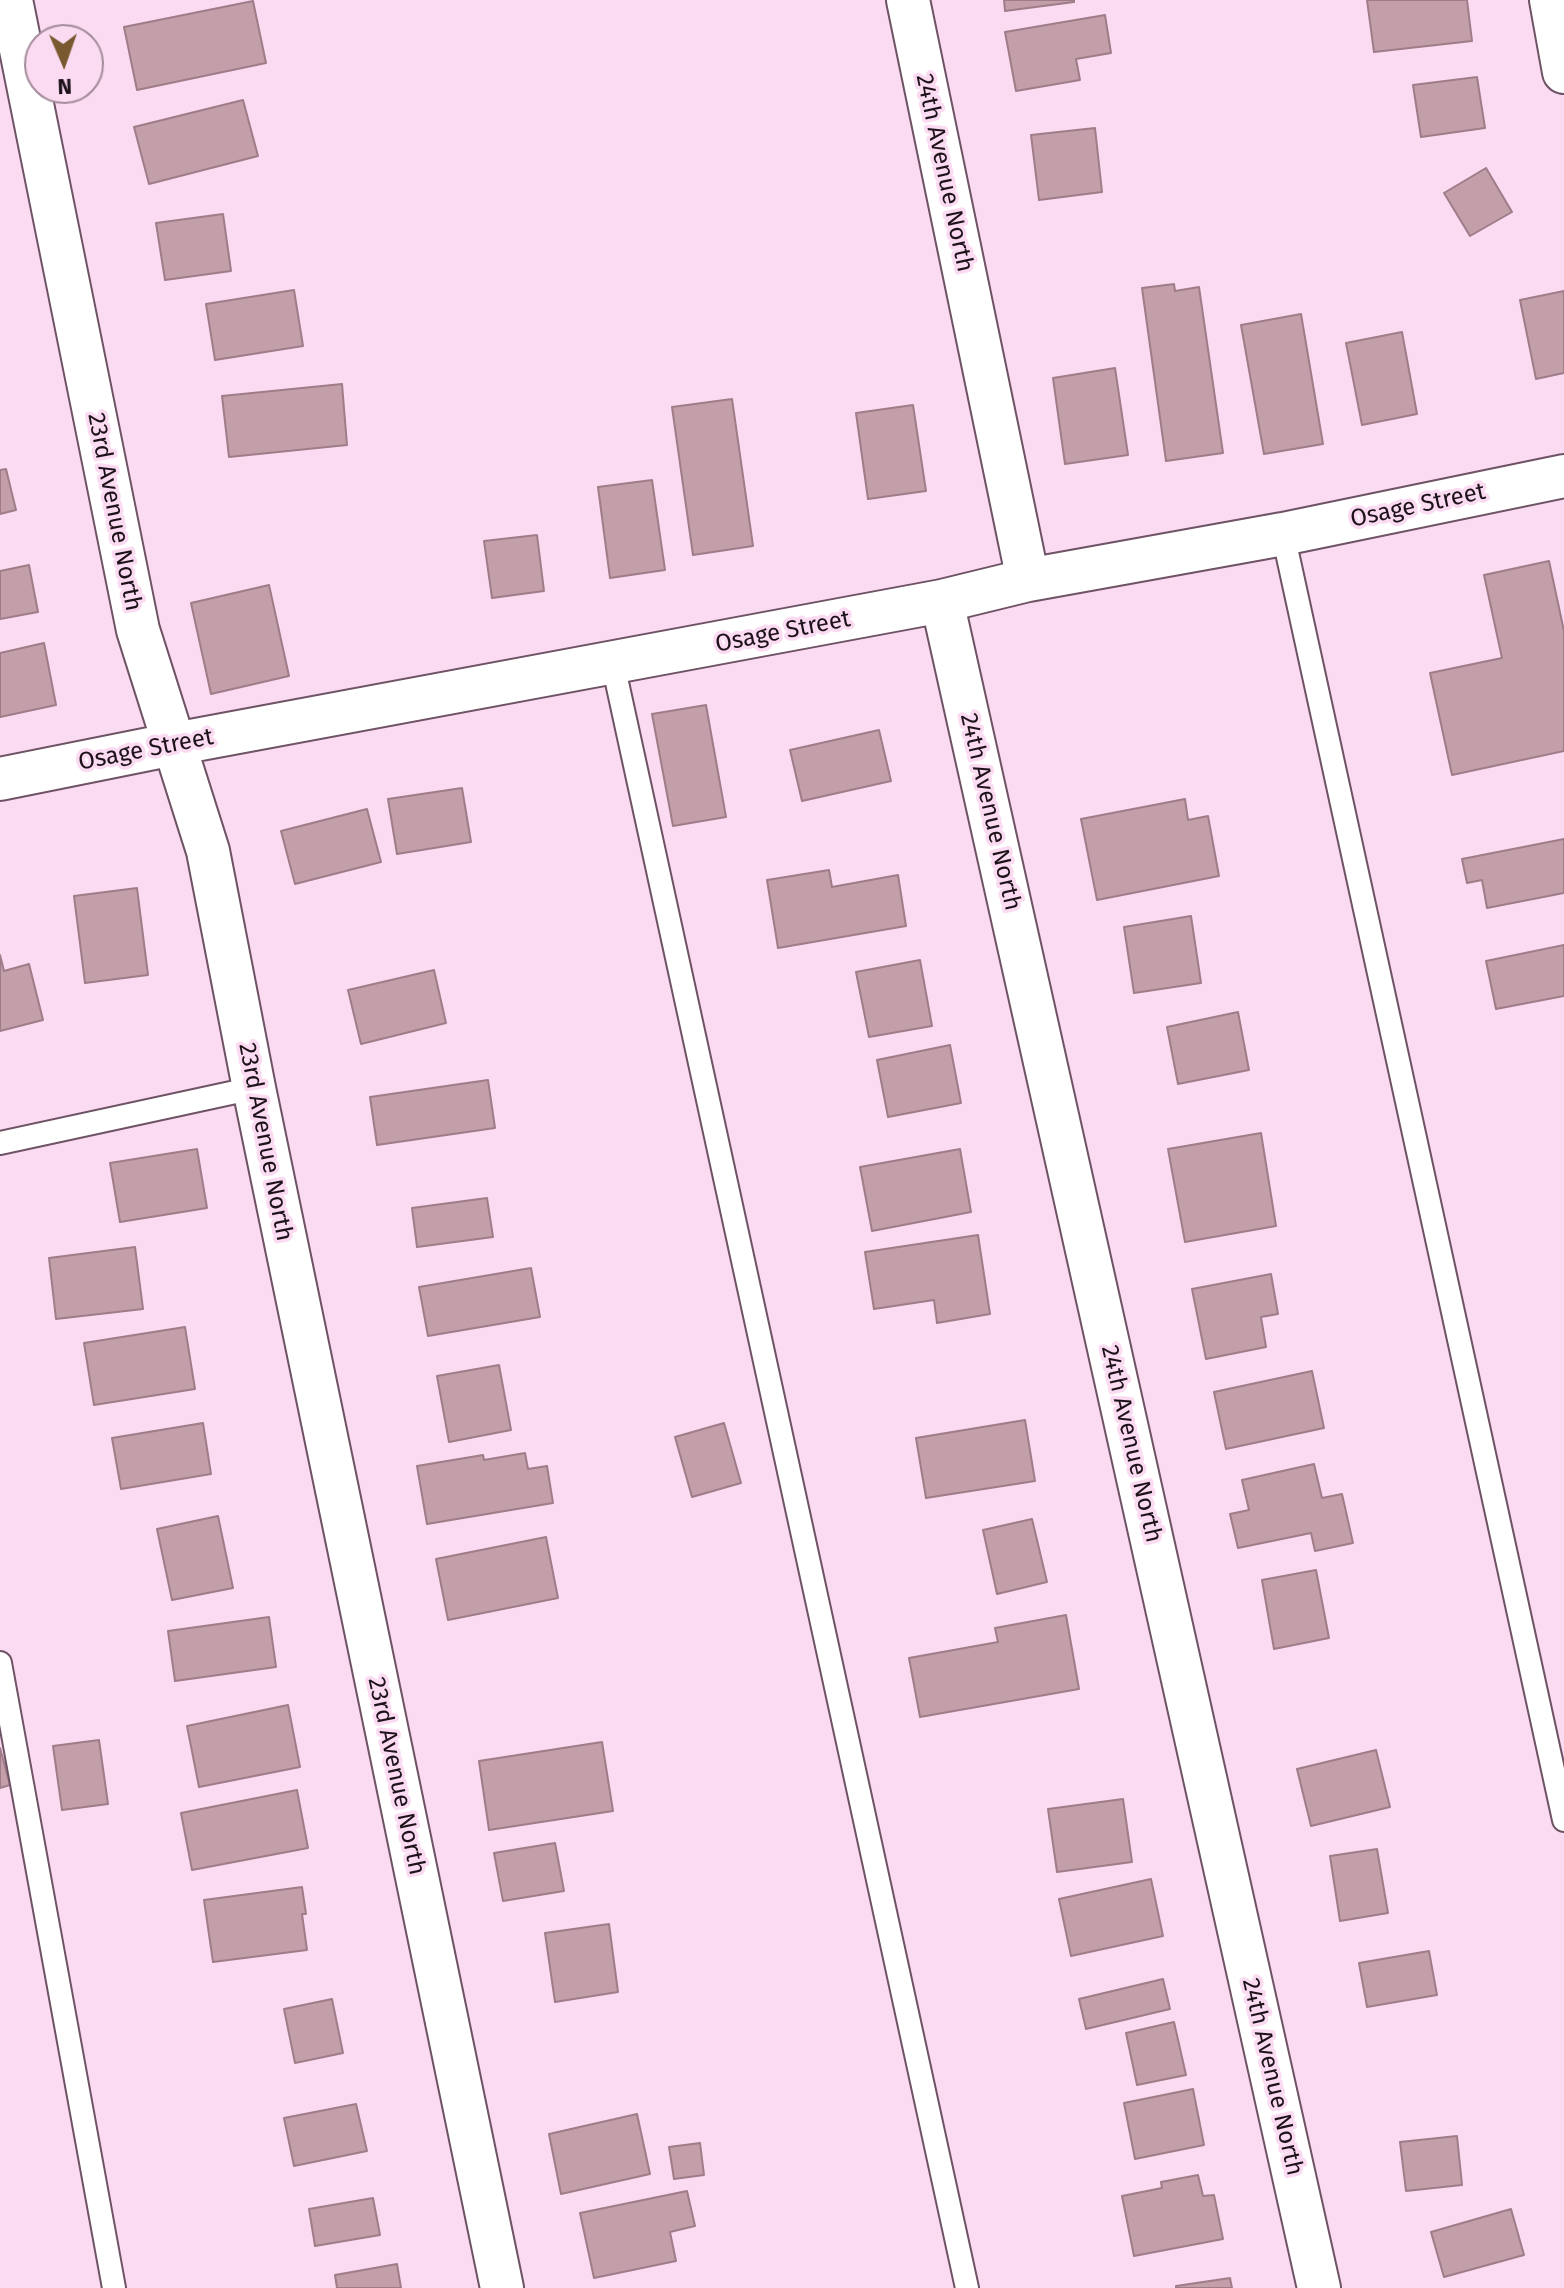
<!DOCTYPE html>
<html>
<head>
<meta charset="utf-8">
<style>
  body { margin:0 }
  #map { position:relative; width:1564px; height:2288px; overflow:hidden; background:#fbdbf1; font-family:"Fira Sans",sans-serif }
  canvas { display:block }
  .north { position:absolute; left:24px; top:24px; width:80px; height:80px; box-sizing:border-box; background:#fbdbf1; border:2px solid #a28b9b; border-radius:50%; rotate:178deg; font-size:22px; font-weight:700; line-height:32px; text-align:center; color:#1d121a }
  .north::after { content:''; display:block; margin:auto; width:28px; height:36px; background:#79592f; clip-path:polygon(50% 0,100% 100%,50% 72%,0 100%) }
</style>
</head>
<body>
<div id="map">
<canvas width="1564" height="2288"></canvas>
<div class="north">N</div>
</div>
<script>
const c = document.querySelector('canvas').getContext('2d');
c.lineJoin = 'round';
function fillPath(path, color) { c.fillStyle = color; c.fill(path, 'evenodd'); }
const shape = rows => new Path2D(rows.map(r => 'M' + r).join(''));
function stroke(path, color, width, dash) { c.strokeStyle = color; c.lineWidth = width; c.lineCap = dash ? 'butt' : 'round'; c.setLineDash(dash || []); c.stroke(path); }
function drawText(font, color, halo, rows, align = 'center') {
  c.font = font + ' "Fira Sans",sans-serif'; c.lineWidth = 7; c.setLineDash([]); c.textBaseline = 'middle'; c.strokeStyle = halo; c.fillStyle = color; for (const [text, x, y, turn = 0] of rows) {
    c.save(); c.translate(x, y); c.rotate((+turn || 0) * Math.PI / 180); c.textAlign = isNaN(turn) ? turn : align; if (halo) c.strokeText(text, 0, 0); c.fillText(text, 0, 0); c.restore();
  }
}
const building = shape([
  [1004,0,1074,0,1074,2,1005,11,1004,0],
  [1367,0,1467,0,1472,41,1374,52,1367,0],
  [253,1,266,63,137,90,124,27,253,1],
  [1105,15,1111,53,1076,59,1080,80,1016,91,1005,32,1105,15],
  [1477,77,1485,128,1421,137,1413,85,1477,77],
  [243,100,258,156,149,184,134,127,243,100],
  [1095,128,1102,192,1039,200,1031,135,1095,128],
  [1486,168,1512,212,1470,236,1444,193,1486,168],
  [223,214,231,271,165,280,156,223,223,214],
  [1174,284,1175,291,1199,287,1223,453,1166,461,1142,288,1174,284],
  [294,290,303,346,215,360,206,304,294,290],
  [1564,291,1564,373,1536,379,1520,300,1564,291],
  [1301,314,1323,444,1264,454,1241,325,1301,314],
  [1402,332,1417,414,1362,425,1346,343,1402,332],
  [1115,368,1128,455,1065,464,1053,378,1115,368],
  [342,384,347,445,229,457,222,396,342,384],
  [732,399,753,546,693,555,672,407,732,399],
  [913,405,926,491,868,499,856,413,913,405],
  [6,469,16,510,0,514,0,470,6,469],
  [652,480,665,570,610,578,598,487,652,480],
  [537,535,544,591,492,598,484,541,537,535],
  [1549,561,1564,631,1564,751,1452,775,1430,673,1502,658,1484,575,1549,561],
  [29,565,38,612,0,619,0,571,29,565],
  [269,585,289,676,211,694,191,603,269,585],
  [44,643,56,705,0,717,0,653,44,643],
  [706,705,726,817,673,826,652,714,706,705],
  [879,730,891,781,802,801,790,750,879,730],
  [462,788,471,842,397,854,388,799,462,788],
  [1185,799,1188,820,1208,816,1219,876,1097,900,1081,819,1185,799],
  [367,809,381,862,295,884,281,831,367,809],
  [1564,839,1564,893,1487,908,1482,880,1467,883,1462,859,1564,839],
  [829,870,832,887,898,875,906,926,778,948,767,880,829,870],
  [137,888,148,975,85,983,74,896,137,888],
  [1191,916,1201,983,1134,993,1124,927,1191,916],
  [1564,945,1564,996,1496,1009,1486,961,1564,945],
  [0,955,4,971,29,964,43,1020,0,1031,0,955],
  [920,960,932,1026,869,1037,856,972,920,960],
  [434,970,446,1023,361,1044,348,990,434,970],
  [1238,1012,1249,1070,1178,1084,1167,1027,1238,1012],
  [950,1045,961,1103,888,1117,877,1060,950,1045],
  [488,1080,495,1128,377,1145,370,1097,488,1080],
  [1261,1133,1276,1226,1185,1242,1168,1149,1261,1133],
  [197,1149,207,1208,120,1222,110,1163,197,1149],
  [960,1149,971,1212,872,1231,860,1167,960,1149],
  [487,1198,493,1237,417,1247,412,1208,487,1198],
  [978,1235,990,1314,937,1323,934,1300,874,1309,865,1252,978,1235],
  [135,1247,143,1309,56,1319,49,1258,135,1247],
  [531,1268,540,1317,428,1336,419,1287,531,1268],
  [1271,1274,1278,1314,1261,1317,1266,1347,1206,1359,1192,1289,1271,1274],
  [185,1327,195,1389,94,1405,84,1343,185,1327],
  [499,1365,511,1430,449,1442,437,1376,499,1365],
  [1312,1371,1324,1428,1226,1449,1214,1392,1312,1371],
  [1025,1420,1035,1481,926,1498,916,1438,1025,1420],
  [203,1423,211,1474,121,1489,112,1438,203,1423],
  [724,1423,741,1483,692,1497,675,1437,724,1423],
  [525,1453,528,1469,547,1466,553,1503,427,1524,417,1466,483,1455,484,1460,525,1453],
  [1314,1464,1322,1498,1342,1494,1353,1543,1315,1551,1311,1533,1238,1548,1230,1514,1249,1510,1242,1480,1314,1464],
  [218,1516,233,1588,172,1600,157,1529,218,1516],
  [1032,1519,1047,1582,997,1594,983,1530,1032,1519],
  [546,1537,558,1598,448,1620,436,1559,546,1537],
  [1316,1570,1329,1638,1274,1649,1262,1580,1316,1570],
  [1066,1615,1079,1689,920,1717,909,1658,998,1642,995,1628,1066,1615],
  [269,1617,276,1667,175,1681,168,1631,269,1617],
  [288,1705,300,1767,199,1787,187,1726,288,1705],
  [99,1740,108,1804,62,1810,53,1746,99,1740],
  [602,1742,613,1811,489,1830,479,1761,602,1742],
  [0,1748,10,1785,0,1788,0,1748],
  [1376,1750,1390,1807,1311,1826,1297,1769,1376,1750],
  [297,1790,308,1848,192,1870,181,1813,297,1790],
  [1123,1799,1132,1862,1057,1872,1048,1809,1123,1799],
  [555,1843,564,1891,503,1901,494,1853,555,1843],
  [1377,1849,1388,1913,1340,1921,1330,1856,1377,1849],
  [1151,1879,1163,1936,1071,1956,1059,1899,1151,1879],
  [302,1887,306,1914,302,1914,307,1950,213,1962,204,1900,302,1887],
  [609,1924,618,1992,555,2002,545,1933,609,1924],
  [1429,1951,1437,1995,1367,2007,1359,1963,1429,1951],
  [1163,1979,1170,2009,1086,2029,1079,1999,1163,1979],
  [332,1999,343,2053,295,2063,284,2009,332,1999],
  [1174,2022,1186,2075,1137,2085,1126,2033,1174,2022],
  [1193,2089,1204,2145,1135,2159,1124,2103,1193,2089],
  [356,2104,367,2151,294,2166,284,2118,356,2104],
  [637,2114,650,2174,561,2194,549,2134,637,2114],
  [1457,2136,1462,2185,1406,2191,1400,2142,1457,2136],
  [700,2143,704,2175,674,2179,669,2147,700,2143],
  [1198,2175,1203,2196,1214,2195,1223,2239,1134,2256,1122,2196,1162,2188,1161,2182,1198,2175],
  [687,2191,695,2226,670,2232,676,2261,594,2278,580,2213,687,2191],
  [373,2198,380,2235,315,2246,309,2209,373,2198],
  [1511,2209,1524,2255,1444,2277,1431,2232,1511,2209],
  [397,2264,401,2288,337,2288,335,2275,397,2264],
  [1230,2278,1232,2288,1176,2288,1176,2286,1230,2278]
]);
const service = shape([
  [1283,534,1564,1820],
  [613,664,967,2288],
  [0,1143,254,1088],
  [0,1663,114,2288]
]);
const minor = shape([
  [11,0,138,630,208,851,254,1088,502,2288],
  [908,0,1028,580],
  [1551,0,1564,72],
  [942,601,1319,2288],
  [0,779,174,744,942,601,1028,580,1283,534,1564,476]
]);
const streetNames = [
  ["24th Avenue North",944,173,78],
  ["Osage Street",1418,506,-12],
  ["23rd Avenue North",114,512,79],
  ["Osage Street",783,632,-11],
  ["Osage Street",146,750,-11],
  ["24th Avenue North",990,812,77],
  ["23rd Avenue North",265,1142,79],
  ["24th Avenue North",1131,1444,77],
  ["23rd Avenue North",396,1776,78],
  ["24th Avenue North",1272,2077,77]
];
fillPath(building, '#c39faa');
stroke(building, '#9f7c88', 2);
stroke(service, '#6e5365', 26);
stroke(minor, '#6e5365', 46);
stroke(service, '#fff', 22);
stroke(minor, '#fff', 42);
drawText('24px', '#1d121a', '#fbdbf1', streetNames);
</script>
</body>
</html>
